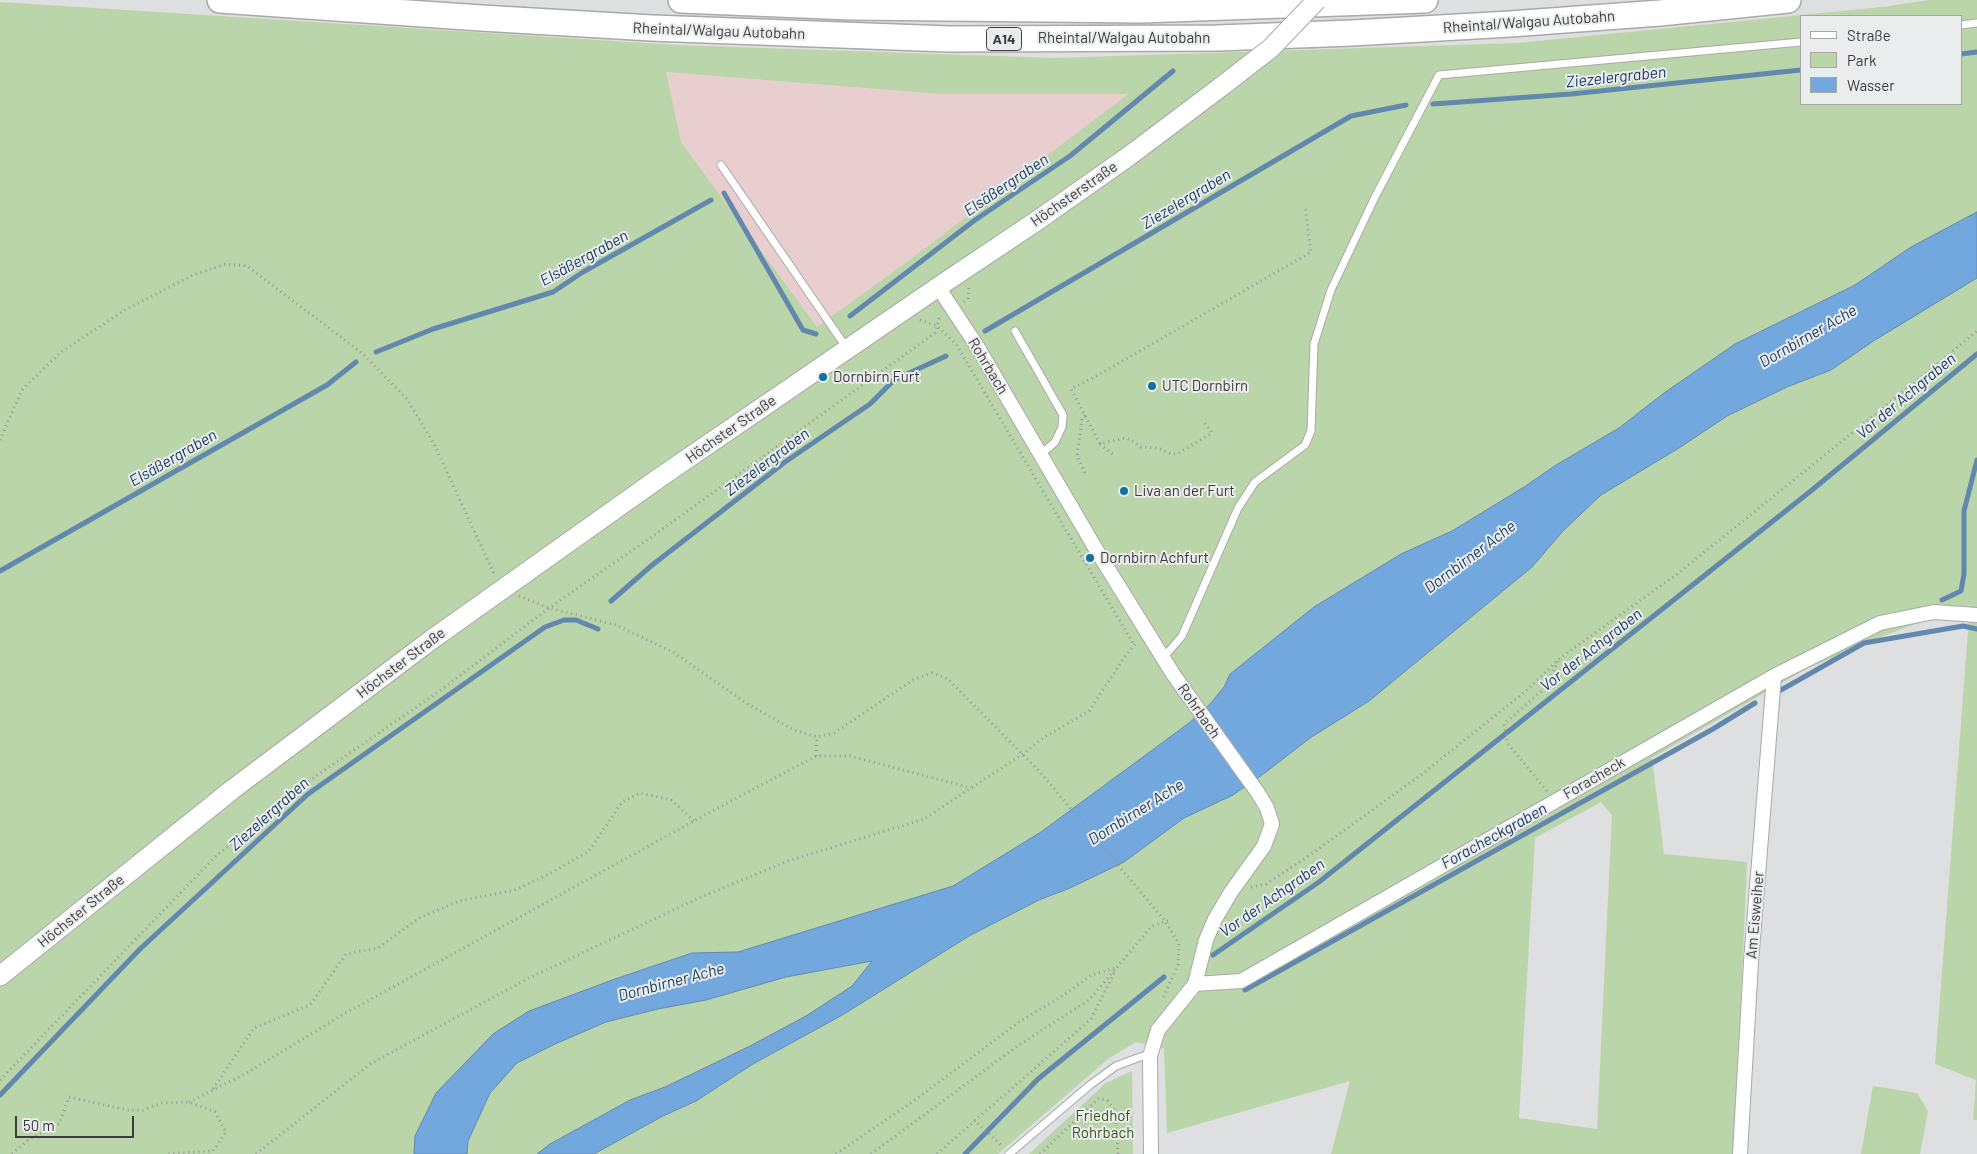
<!DOCTYPE html>
<html>
<head>
<meta charset="utf-8">
<style>
  body { margin:0 }
  #map { position:relative; width:1977px; height:1154px; overflow:hidden; background:#dedfe0; font-family:Barlow,sans-serif }
  canvas { display:block }
  .legend { position:absolute; left:1800px; top:15px; width:162px; height:90px; box-sizing:border-box; background:#ebeced; border:1px solid #a5a6a6; margin:0; padding:6px 9px; list-style:none; font-size:15px; color:#3c3c3c }
  .legend li { display:flex; align-items:center; gap:10px; height:25px }
  .legend b { width:25px; border:1px solid #a5a6a6 }
  .scale { position:absolute; left:15px; top:1116px; width:119px; height:22px; box-sizing:border-box; border:2px solid #3c3c3c; border-top:0; padding-left:6px; font-size:15px; line-height:18px; white-space:nowrap; color:#3c3c3c; -webkit-text-stroke:4px #ebeced; paint-order:stroke }
</style>
</head>
<body>
<div id="map">
<canvas width="1977" height="1154"></canvas>
<ul class="legend">
<li><b style="height:6px;background:#fff"></b>Straße</li>
<li><b style="height:14px;background:#b9d5a9"></b>Park</li>
<li><b style="height:14px;background:#73a8df"></b>Wasser</li>
</ul>
<div class="scale">50 m</div>
</div>
<script>
const c = document.querySelector('canvas').getContext('2d');
c.lineJoin = 'round';
function fillPath(path, color) { c.fillStyle = color; c.fill(path, 'evenodd'); }
const shape = rows => new Path2D(rows.map(r => 'M' + r).join(''));
function stroke(path, color, width, dash) { c.strokeStyle = color; c.lineWidth = width; c.lineCap = dash ? 'butt' : 'round'; c.setLineDash(dash || []); c.stroke(path); }
function drawText(font, color, halo, rows, align = 'center') {
  c.font = font + ' Barlow,sans-serif'; c.lineWidth = 4; c.setLineDash([]); c.textBaseline = 'middle'; c.strokeStyle = halo; c.fillStyle = color; for (const [text, x, y, turn = 0] of rows) {
    c.save(); c.translate(x, y); c.rotate((+turn || 0) * Math.PI / 180); c.textAlign = isNaN(turn) ? turn : align; if (halo) c.strokeText(text, 0, 0); c.fillText(text, 0, 0); c.restore();
  }
}
const industrial = shape([
  [665,72,939,94,1129,93,989,203,817,327,681,142]
]);
const green = shape([
  [1929,0,1977,0,1977,212,1911,247,1855,285,1735,344,1664,393,1619,428,1556,465,1524,487,1452,531,1401,554,1314,607,1230,674,1224,687,1210,704,1189,723,1041,832,953,886,738,952,692,953,615,979,529,1011,415,1136,414,1154,0,1154,0,2,676,45,1054,58,1517,43,1883,7],
  [1801,16,1961,16,1961,104,1801,104],
  [666,72,939,94,1128,94,919,253,817,327,681,142],
  [1977,278,1977,1120,1973,1120,1976,1080,1935,1064,1970,605,1888,634,1806,669,1652,758,1664,854,1747,862,1734,1154,1331,1154,1350,1081,1167,1133,1164,1048,1136,1042,1108,1059,998,1154,594,1154,663,1116,696,1101,753,1064,844,1014,969,936,1039,900,1070,888,1124,862,1184,818,1233,795,1266,772,1310,738,1369,701,1532,567,1563,531,1601,495,1679,448,1727,416,1787,387,1831,370,1874,340],
  [1601,802,1612,815,1597,1129,1519,1118,1535,838],
  [872,961,852,986,806,1016,750,1046,665,1087,630,1100,550,1144,537,1154,467,1154,468,1141,490,1093,517,1063,555,1044,606,1022,658,1009,706,1000,786,977],
  [1132,1071,1133,1154,1029,1154,1106,1083],
  [1873,1086,1917,1093,1928,1111,1920,1154,1861,1154]
]);
const water = shape([
  [1977,212,1977,278,1875,340,1831,370,1787,387,1727,416,1679,448,1601,495,1563,531,1532,567,1369,701,1310,738,1266,772,1233,795,1184,818,1124,862,1070,888,1039,900,969,936,844,1014,753,1064,696,1101,663,1116,594,1154,537,1154,550,1144,630,1100,665,1087,750,1046,806,1016,852,986,872,961,786,977,706,1000,658,1009,606,1022,555,1044,517,1063,490,1093,468,1141,467,1154,414,1154,415,1136,436,1093,493,1034,529,1011,615,979,692,953,738,952,953,886,1041,832,1189,723,1210,704,1224,687,1230,674,1314,607,1401,554,1452,531,1524,487,1556,465,1619,428,1664,393,1735,344,1855,285,1911,247,1977,212]
]);
const stream = shape([
  [1961,54,1977,52],
  [1433,104,1571,94,1801,70],
  [724,193,803,330,816,334],
  [850,316,975,220,1070,156,1173,71],
  [985,331,1351,116,1406,105],
  [376,352,433,329,553,292,583,272,711,200],
  [0,571,327,385,356,362],
  [1942,600,1961,591,1964,574,1964,511,1977,460],
  [611,601,651,566,785,462,870,404,894,380,946,356],
  [1781,690,1864,643,1963,626,1977,629],
  [1213,955,1319,882,1812,490,1977,354],
  [1245,990,1713,729,1755,703],
  [0,1095,140,949,308,794,545,627,564,620,576,620,598,629],
  [965,1154,1038,1079,1164,977]
]);
const path = shape([
  [964,302,968,299,969,285],
  [920,320,937,326,956,344,1134,645],
  [1085,415,1082,419,1077,456,1086,475],
  [1205,423,1212,433,1177,454,1171,454,1158,448,1141,447,1131,440,1125,438,1100,444,1071,389,1102,373,1311,252,1305,206],
  [0,440,22,390,61,352,125,310,193,275,226,264,247,266,362,353,407,399,434,444,495,576],
  [1100,444,1115,456],
  [519,596,549,608,616,625,673,652,746,703,794,730,817,737,834,733,913,680,932,673,948,679,1040,772,1165,921,1179,944,1178,965,1162,1000],
  [816,756,817,737],
  [1547,791,1508,744,1504,724,1546,687,1558,661],
  [1251,887,1266,884,1310,855,1421,775,1526,691,1560,658,1676,575,1924,375,1977,331],
  [0,1080,216,856,316,776,437,693,549,608,650,538,935,333,939,319,942,317],
  [213,1089,254,1028,310,1005,346,954,378,948,419,918,459,901,515,890,549,874,589,851,622,802,640,793,671,800,694,821],
  [189,1102,245,1074,344,1014,714,810,816,756,850,756,971,788],
  [974,1120,1003,1147],
  [12,1154,28,1140,59,1124,69,1097,127,1110,143,1110,162,1103,189,1102,215,1112,226,1132,213,1151,168,1154],
  [256,1154,370,1064,527,979,701,897,788,861,924,819,1023,754,1043,738,1089,711,1124,658,1135,644],
  [836,1154,912,1102,1019,1022,1064,995,1091,975,1115,968],
  [871,1154,1019,1045,1089,1000,1152,926,1171,920],
  [937,1154,1091,1019,1114,973],
  [1040,1154,1099,1098,1108,1101,1115,1111,1118,1154]
]);
const lane = shape([
  [1961,25,1977,23],
  [721,165,846,347],
  [1015,331,1063,415,1062,427,1055,442,1040,455],
  [1163,658,1182,636,1238,508,1255,482,1305,445,1311,431,1314,344,1331,290,1375,197,1439,75,1801,42],
  [1009,1154,1090,1085,1116,1066,1143,1056,1150,1056]
]);
const street = shape([
  [938,287,977,346,1097,551,1173,674,1258,793,1267,808,1272,824,1264,846,1231,892,1215,919,1206,940,1195,984,1158,1030,1150,1056,1151,1154],
  [1195,984,1241,981,1774,676,1880,623,1934,612,1977,615],
  [1740,1154,1751,962,1774,676]
]);
const secondary = shape([
  [0,976,233,789,431,640,659,478,938,287,1038,220,1129,156,1222,86]
]);
const highway = shape([
  [220,0,481,18,652,28,949,39,1217,38,1352,33,1510,24,1660,13,1788,0],
  [681,0,850,7,1141,10,1425,0]
]);
const secondaryBridge = shape([
  [1222,86,1271,48,1317,0]
]);
const markers = [
  [823,377,5,"#0f729f"],
  [1152,386,5,"#0f729f"],
  [1124,491,5,"#0f729f"],
  [1090,558,5,"#0f729f"]
];
const shields = [
  [1004,39,35]
];
const shieldNames = [
  ["A14",1004,39]
];
const streetNames = [
  ["Rheintal/Walgau Autobahn",1529,22,-4],
  ["Rheintal/Walgau Autobahn",719,31,2],
  ["Rheintal/Walgau Autobahn",1124,38],
  ["Höchsterstraße",1074,194,-35],
  ["Rohrbach",988,366,59],
  ["Höchster Straße",731,429,-35],
  ["Höchster Straße",401,663,-37],
  ["Rohrbach",1199,711,55],
  ["Foracheck",1594,778,-30],
  ["Höchster Straße",81,911,-39],
  ["Am Eisweiher",1755,915,-85]
];
const poiNames = [
  ["Dornbirn Furt",833,377],
  ["UTC Dornbirn",1162,386],
  ["Liva an der Furt",1134,491],
  ["Dornbirn Achfurt",1100,558]
];
const parkNames = [
  ["Friedhof",1103,1116],
  ["Rohrbach",1103,1133]
];
const waterNames = [
  ["Ziezelergraben",1616,77,-6],
  ["Elsäßergraben",1006,185,-34],
  ["Ziezelergraben",1186,199,-31],
  ["Elsäßergraben",584,258,-29],
  ["Dornbirner Ache",1808,336,-30],
  ["Vor der Achgraben",1906,396,-40],
  ["Elsäßergraben",173,458,-30],
  ["Ziezelergraben",767,462,-37],
  ["Dornbirner Ache",1470,557,-37],
  ["Vor der Achgraben",1591,650,-38],
  ["Dornbirner Ache",1136,812,-32],
  ["Ziezelergraben",269,814,-42],
  ["Foracheckgraben",1494,836,-29],
  ["Vor der Achgraben",1272,898,-35],
  ["Dornbirner Ache",671,982,-15]
];
fillPath(industrial, '#e8cece');
fillPath(green, '#b9d5a9');
fillPath(water, '#73a8df');
stroke(water, '#6288ae', 1);
stroke(stream, '#6288ae', 5);
stroke(lane, '#a9a9aa', 9);
stroke(street, '#a9a9aa', 16);
stroke(secondary, '#a9a9aa', 21);
stroke(highway, '#a9a9aa', 28);
stroke(path, '#979898', 3, [1, 4]);
stroke(lane, '#fff', 7);
stroke(street, '#fff', 14);
stroke(secondary, '#fff', 19);
stroke(highway, '#fff', 25);
stroke(secondaryBridge, '#a9a9aa', 21, []);
stroke(secondaryBridge, '#fff', 19);
for (const [x, y, r, color] of markers) { const dot = new Path2D(); dot.arc(x, y, r, 0, 2 * Math.PI); c.fillStyle = color; c.fill(dot); stroke(dot, '#ebeced', 2); }
for (const [x, y, w] of shields) { const box = new Path2D(); box.roundRect(x - w / 2, y - 11.5, w, 23, 4); c.fillStyle = '#ebeced'; c.fill(box); stroke(box, '#3c3c3c', 1); }
drawText('bold 14px', '#3c3c3c', null, shieldNames);
drawText('15px', '#3c3c3c', '#ebeced', streetNames);
drawText('15px', '#3c3c3c', '#ebeced', poiNames, 'left');
drawText('15px', '#335815', '#ebeced', parkNames);
drawText('italic 16px', '#133a5e', '#ebeced', waterNames);
</script>
</body>
</html>
